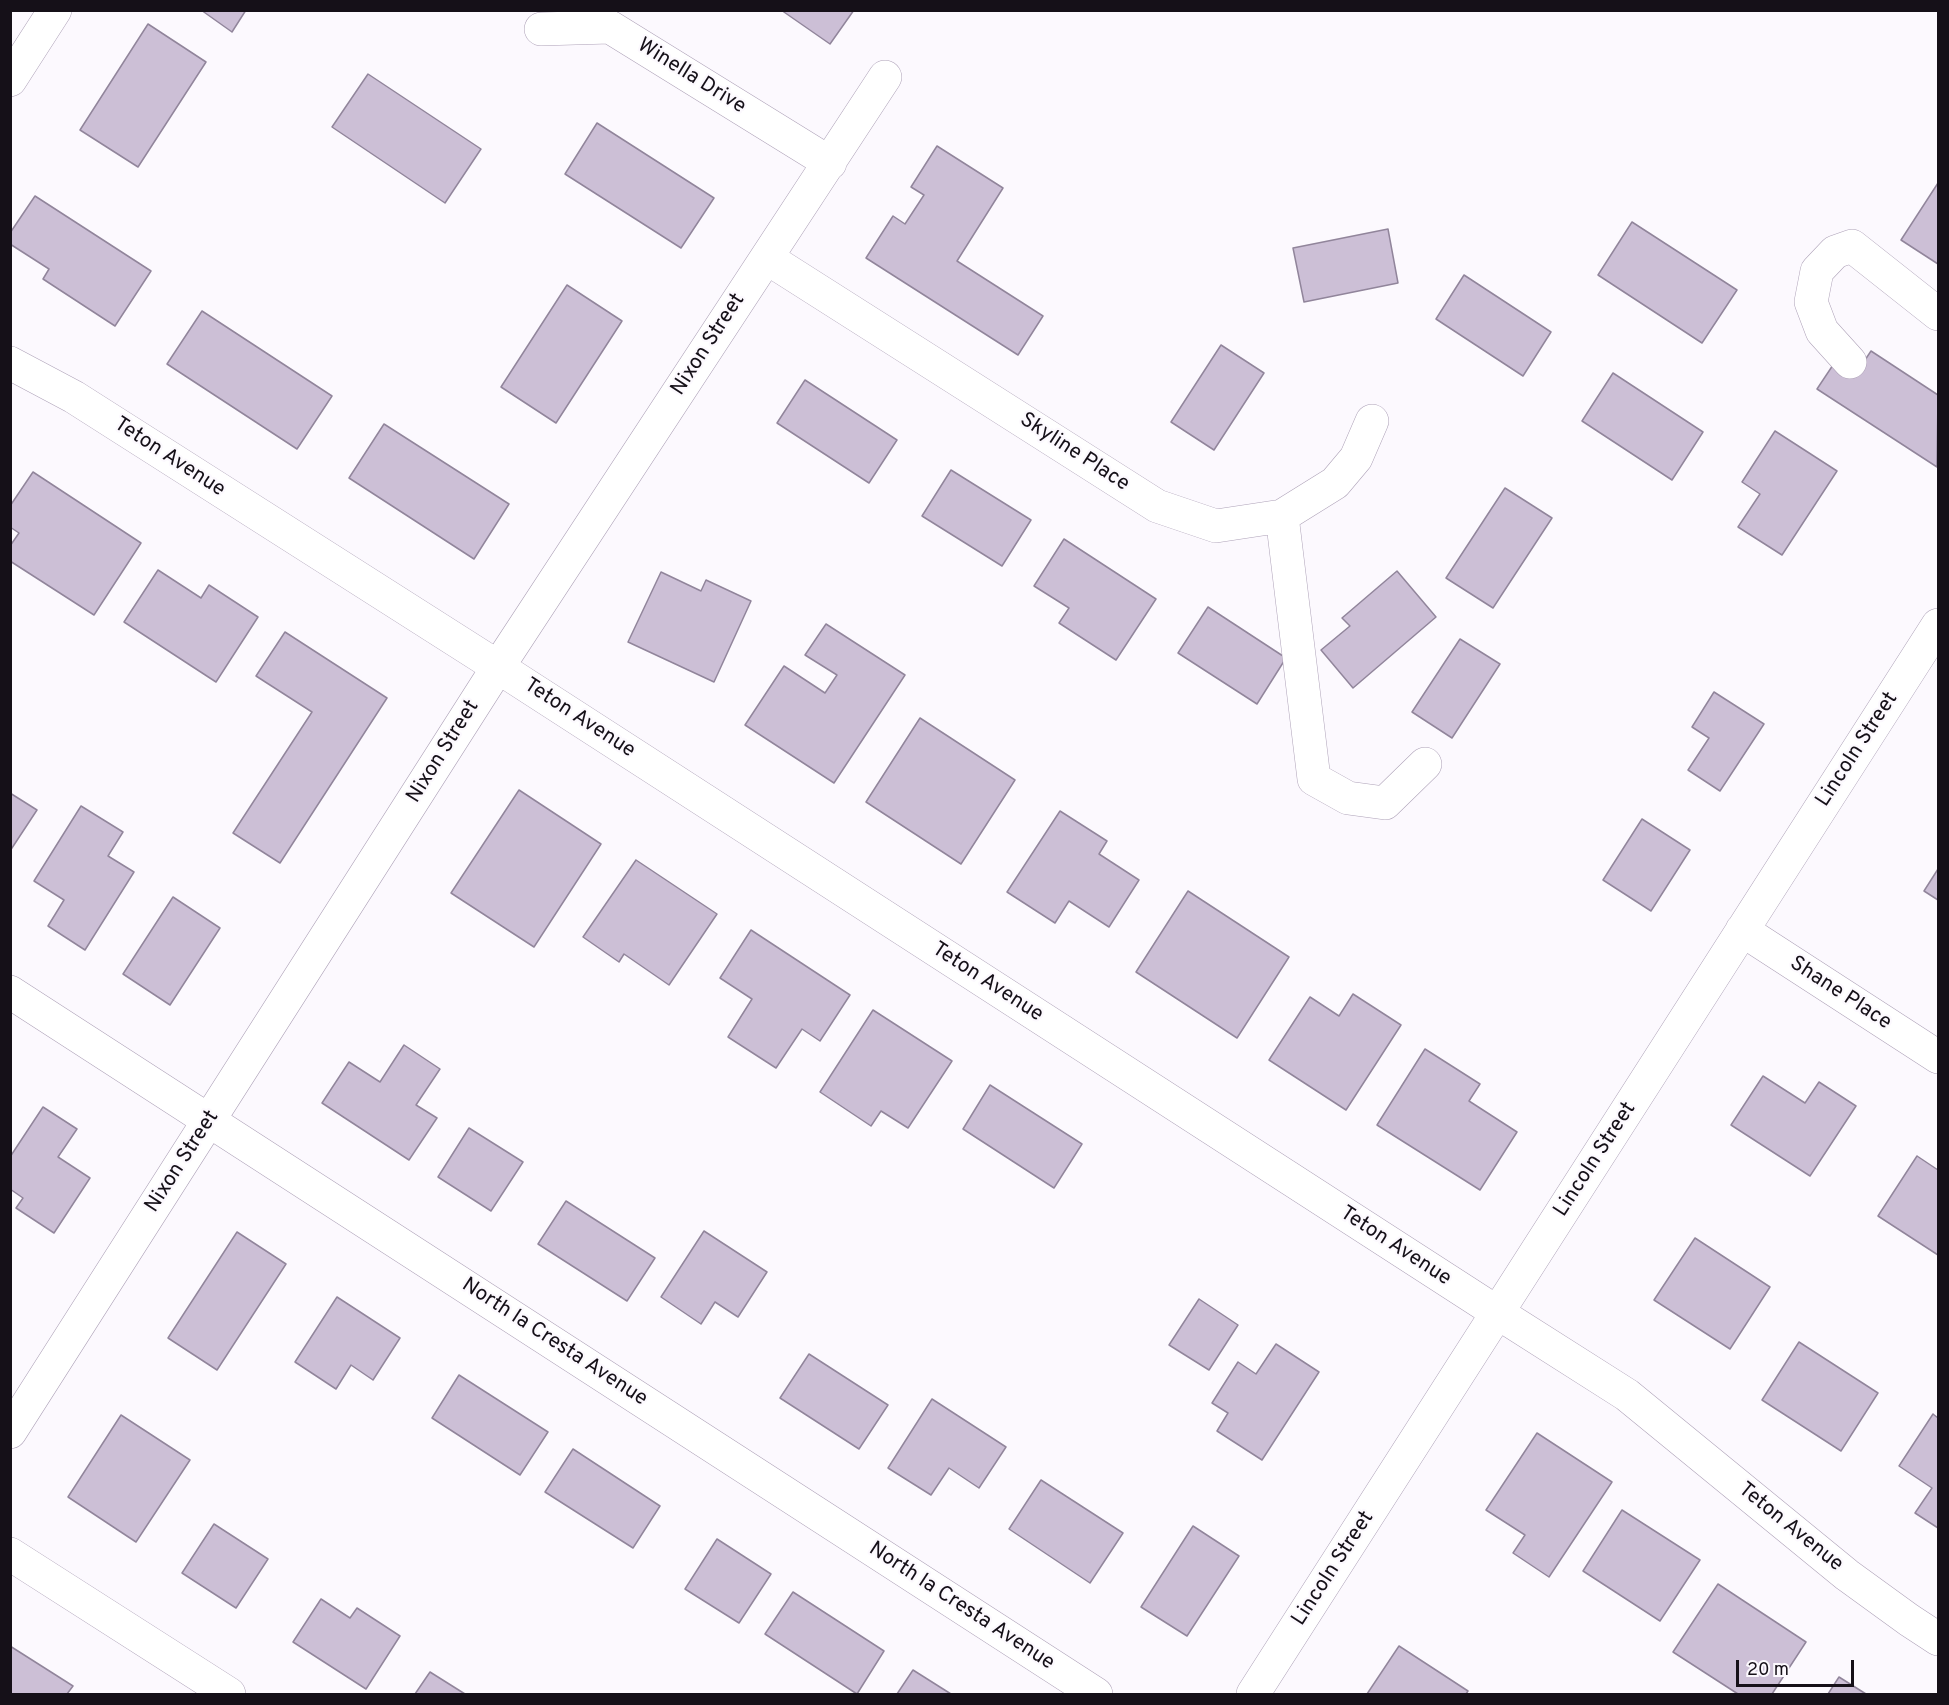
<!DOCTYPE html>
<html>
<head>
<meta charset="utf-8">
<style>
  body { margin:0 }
  #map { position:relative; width:1949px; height:1705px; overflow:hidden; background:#fcf9fe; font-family:Overpass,sans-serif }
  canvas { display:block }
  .frame { position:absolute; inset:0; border:12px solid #151018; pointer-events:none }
  .scale { position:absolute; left:1736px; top:1660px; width:118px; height:27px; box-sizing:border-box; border:3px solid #151018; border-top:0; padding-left:8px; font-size:18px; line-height:21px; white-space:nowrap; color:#151018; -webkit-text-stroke:4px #fcf9fe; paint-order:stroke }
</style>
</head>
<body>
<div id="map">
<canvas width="1949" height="1705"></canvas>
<div class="frame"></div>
<div class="scale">20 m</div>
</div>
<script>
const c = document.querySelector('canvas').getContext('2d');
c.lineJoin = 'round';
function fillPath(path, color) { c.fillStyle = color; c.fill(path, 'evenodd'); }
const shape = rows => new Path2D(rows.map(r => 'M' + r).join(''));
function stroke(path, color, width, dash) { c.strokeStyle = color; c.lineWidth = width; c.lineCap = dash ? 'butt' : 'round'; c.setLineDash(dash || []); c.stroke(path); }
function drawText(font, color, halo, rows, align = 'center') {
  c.font = font + ' Overpass,sans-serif'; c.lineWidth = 4.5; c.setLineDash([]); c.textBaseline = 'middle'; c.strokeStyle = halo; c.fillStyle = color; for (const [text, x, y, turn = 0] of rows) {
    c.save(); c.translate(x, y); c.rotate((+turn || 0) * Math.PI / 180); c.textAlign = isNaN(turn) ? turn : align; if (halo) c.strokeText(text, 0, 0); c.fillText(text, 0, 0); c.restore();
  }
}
const building = shape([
  [201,10,246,10,232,32,201,10],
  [781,10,854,10,830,44,781,10],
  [148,24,206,62,138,167,80,130,148,24],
  [368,74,481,149,445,203,332,127,368,74],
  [597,123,714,198,681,248,565,174,597,123],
  [937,146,1003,188,957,261,1043,316,1018,355,866,258,893,216,905,224,924,195,911,187,937,146],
  [1938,183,1938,264,1901,240,1938,183],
  [35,196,151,271,115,326,43,279,49,269,10,244,10,233,35,196],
  [1632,222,1737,290,1702,343,1598,275,1632,222],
  [1388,229,1398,283,1304,302,1293,248,1388,229],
  [1464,275,1551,332,1523,376,1436,319,1464,275],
  [567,285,622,321,556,423,501,387,567,285],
  [202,311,332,396,297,449,167,364,202,311],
  [1221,345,1264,373,1214,450,1171,422,1221,345],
  [1871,351,1938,395,1937,467,1817,389,1835,362,1855,375,1871,351],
  [1613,373,1703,432,1672,480,1582,421,1613,373],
  [805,380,897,440,869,483,777,423,805,380],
  [384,424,509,504,474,559,349,478,384,424],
  [1775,431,1837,471,1782,555,1738,527,1760,494,1742,482,1775,431],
  [951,470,1031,520,1002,566,922,516,951,470],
  [33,472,141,543,94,615,10,561,10,546,19,533,10,527,10,506,33,472],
  [1505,488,1552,518,1493,608,1446,578,1505,488],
  [1064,539,1156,599,1116,660,1059,623,1069,608,1034,586,1064,539],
  [158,570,201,598,209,585,258,617,216,682,124,622,158,570],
  [1397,571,1436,617,1353,688,1321,650,1350,626,1342,618,1397,571],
  [661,572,701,591,706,580,751,601,714,682,628,642,661,572],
  [1208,607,1286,658,1257,704,1178,653,1208,607],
  [826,624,905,675,834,783,745,725,784,666,825,693,837,675,805,655,826,624],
  [285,632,387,698,280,863,233,833,312,712,256,676,285,632],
  [1460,639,1500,664,1452,738,1412,712,1460,639],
  [1714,692,1764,724,1720,791,1688,770,1709,738,1692,727,1714,692],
  [920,718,1015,780,961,864,866,802,920,718],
  [519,790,601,844,534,947,451,893,519,790],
  [10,793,37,810,10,851,10,793],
  [81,806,123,832,108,856,134,872,85,950,48,926,64,900,34,881,81,806],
  [1060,811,1107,841,1099,854,1139,880,1109,927,1069,901,1055,923,1007,892,1060,811],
  [1642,819,1690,850,1651,911,1603,880,1642,819],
  [636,860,717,914,669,985,624,954,619,962,583,937,636,860],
  [1938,869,1938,900,1924,891,1938,869],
  [1188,891,1289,957,1237,1038,1136,972,1188,891],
  [173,897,220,928,170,1005,123,974,173,897],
  [751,930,850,995,820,1041,802,1029,776,1068,728,1037,752,999,720,978,751,930],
  [1353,994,1401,1025,1346,1110,1269,1060,1310,997,1339,1016,1353,994],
  [873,1010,952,1061,908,1128,881,1111,871,1126,820,1092,873,1010],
  [404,1045,440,1069,416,1105,437,1118,409,1160,322,1103,349,1062,380,1082,404,1045],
  [1425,1049,1480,1084,1469,1101,1517,1132,1480,1190,1377,1125,1425,1049],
  [1763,1076,1805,1103,1819,1082,1856,1106,1810,1176,1731,1125,1763,1076],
  [990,1085,1082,1144,1054,1188,963,1129,990,1085],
  [43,1107,77,1129,58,1157,90,1178,54,1233,16,1208,23,1198,10,1189,10,1157,43,1107],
  [469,1128,523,1162,491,1211,438,1177,469,1128],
  [1917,1156,1938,1170,1938,1255,1878,1216,1917,1156],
  [566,1201,655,1258,627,1301,538,1244,566,1201],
  [704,1231,767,1272,738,1317,715,1302,701,1324,661,1297,704,1231],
  [237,1232,286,1264,217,1370,168,1338,237,1232],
  [1695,1238,1770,1287,1730,1349,1654,1300,1695,1238],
  [337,1297,400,1338,373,1380,351,1365,336,1389,295,1362,337,1297],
  [1199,1299,1238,1325,1209,1370,1169,1345,1199,1299],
  [1799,1342,1878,1393,1841,1451,1762,1400,1799,1342],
  [1276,1344,1319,1372,1262,1460,1217,1431,1228,1413,1212,1403,1238,1362,1256,1374,1276,1344],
  [809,1354,888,1405,859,1449,780,1398,809,1354],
  [459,1375,548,1432,520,1475,432,1418,459,1375],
  [932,1399,1006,1447,979,1488,949,1468,931,1495,888,1468,932,1399],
  [1933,1414,1938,1418,1938,1528,1915,1513,1932,1488,1899,1466,1933,1414],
  [121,1415,190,1460,136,1542,68,1497,121,1415],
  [1537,1433,1612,1482,1549,1577,1513,1553,1525,1535,1486,1510,1537,1433],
  [573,1449,660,1506,633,1548,545,1492,573,1449],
  [1041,1480,1123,1533,1090,1583,1009,1529,1041,1480],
  [1622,1510,1700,1560,1660,1621,1583,1571,1622,1510],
  [214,1524,268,1559,236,1608,182,1573,214,1524],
  [1193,1526,1239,1556,1187,1636,1141,1607,1193,1526],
  [717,1539,771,1574,739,1623,685,1589,717,1539],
  [1718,1584,1806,1642,1772,1694,1738,1694,1673,1652,1718,1584],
  [793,1592,884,1651,857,1694,765,1634,793,1592],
  [321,1599,350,1618,357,1608,400,1636,366,1689,293,1642,321,1599],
  [10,1646,73,1686,67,1694,10,1694,10,1646],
  [1399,1646,1468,1691,1466,1694,1367,1694,1399,1646],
  [913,1670,951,1694,897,1694,913,1670],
  [430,1672,465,1694,415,1694,430,1672],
  [1839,1677,1866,1694,1828,1694,1839,1677]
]);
const minor = shape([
  [541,29,610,27,830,163],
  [10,80,55,10],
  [767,258,1157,506,1216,526,1282,516,1335,483,1356,458,1372,421],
  [1850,362,1822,331,1811,302,1817,271,1835,252,1852,246,1938,314],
  [10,363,74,397,498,667,1498,1313,1627,1395,1847,1575,1909,1620,1938,1639],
  [1282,516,1314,779,1348,798,1385,803,1425,764],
  [1742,930,1938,1057],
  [10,992,1096,1694],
  [10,1432,498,667,885,77],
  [10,1554,229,1694],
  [1253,1694,1938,625]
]);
const streetNames = [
  ["Winella Drive",691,77,32],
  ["Nixon Street",709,345,-57],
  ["Skyline Place",1074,453,33],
  ["Teton Avenue",169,458,33],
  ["Teton Avenue",579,719,33],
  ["Lincoln Street",1858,750,-57],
  ["Nixon Street",444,752,-58],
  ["Teton Avenue",987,983,33],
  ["Shane Place",1840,994,33],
  ["Lincoln Street",1596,1160,-57],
  ["Nixon Street",183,1162,-57],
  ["Teton Avenue",1395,1247,33],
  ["North la Cresta Avenue",554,1343,33],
  ["Teton Avenue",1790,1528,39],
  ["Lincoln Street",1334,1569,-57],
  ["North la Cresta Avenue",961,1607,33]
];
fillPath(building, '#ccbfd6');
stroke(building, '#91859b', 1.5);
stroke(minor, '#aea2b8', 34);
stroke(minor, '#fff', 33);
drawText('21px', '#151018', '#fcf9fe', streetNames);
</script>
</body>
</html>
